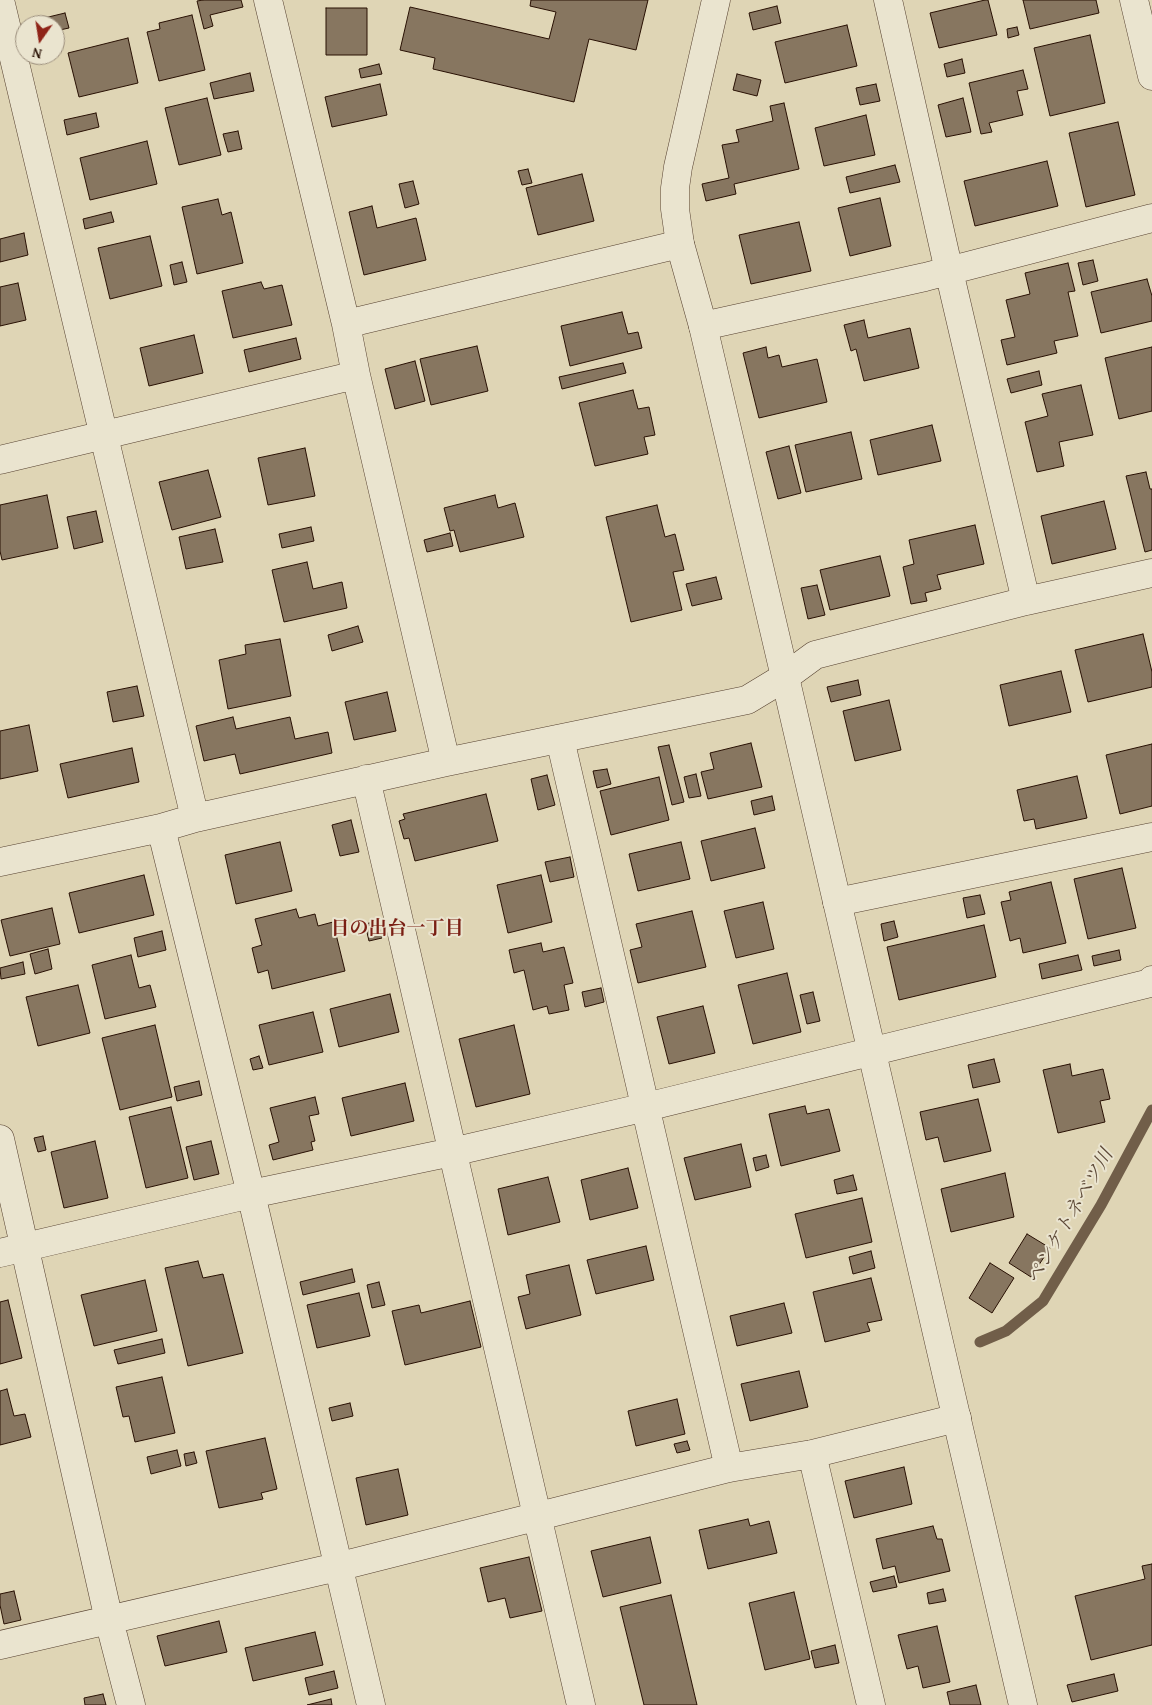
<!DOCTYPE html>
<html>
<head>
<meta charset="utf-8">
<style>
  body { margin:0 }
  #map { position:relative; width:1152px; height:1705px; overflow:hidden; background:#dfd5b5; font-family:"Gentium Book Plus",serif }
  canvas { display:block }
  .north { position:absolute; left:15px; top:15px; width:50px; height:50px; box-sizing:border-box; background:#eae4cf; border:1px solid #9c8f7d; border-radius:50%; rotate:193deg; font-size:14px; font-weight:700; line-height:20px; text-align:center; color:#281003 }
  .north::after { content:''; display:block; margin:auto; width:18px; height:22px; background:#8f2418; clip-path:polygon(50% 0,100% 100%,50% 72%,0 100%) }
</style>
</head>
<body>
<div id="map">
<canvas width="1152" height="1705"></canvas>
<div class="north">N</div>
</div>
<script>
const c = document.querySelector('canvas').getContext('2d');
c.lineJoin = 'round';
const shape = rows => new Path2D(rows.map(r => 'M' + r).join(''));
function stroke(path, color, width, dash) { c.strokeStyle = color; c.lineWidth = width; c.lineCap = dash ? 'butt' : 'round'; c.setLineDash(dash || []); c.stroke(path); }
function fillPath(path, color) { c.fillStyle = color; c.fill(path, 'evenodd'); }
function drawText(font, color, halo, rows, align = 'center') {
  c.font = font + ' "Gentium Book Plus","Noto Serif JP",serif'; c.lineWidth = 4; c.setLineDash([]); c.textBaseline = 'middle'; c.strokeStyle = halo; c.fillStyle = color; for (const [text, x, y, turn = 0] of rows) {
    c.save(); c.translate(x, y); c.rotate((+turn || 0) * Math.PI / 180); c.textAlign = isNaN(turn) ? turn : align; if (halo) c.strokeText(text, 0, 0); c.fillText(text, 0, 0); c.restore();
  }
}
const stream = shape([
  [980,1342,1006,1331,1043,1301,1101,1205,1152,1110]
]);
const building = shape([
  [203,0,241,0,243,7,210,15,213,26,204,29,197,1,203,0],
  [531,0,648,0,636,50,589,39,574,102,433,69,435,58,400,50,410,7,549,39,556,12,530,6,531,0],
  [985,0,988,0,997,35,939,48,930,13,985,0],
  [1023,0,1096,0,1099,13,1030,29,1023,0],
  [777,6,781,23,753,30,749,13,777,6],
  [326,8,367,8,367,55,326,55,326,8],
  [65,13,69,28,55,31,55,25,37,25,36,20,65,13],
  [192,15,205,70,159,81,147,32,160,29,159,23,192,15],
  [847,25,857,66,785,83,775,42,847,25],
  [1017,27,1019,35,1008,38,1007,29,1017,27],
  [1090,35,1105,103,1050,116,1034,48,1090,35],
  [128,38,138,83,79,97,68,53,128,38],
  [962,59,965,73,947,77,944,64,962,59],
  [379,64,382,74,361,78,359,69,379,64],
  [1023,70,1028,89,1017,91,1023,115,989,123,992,132,981,134,969,83,1023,70],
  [250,73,254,91,214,99,210,83,250,73],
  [737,74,761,80,757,96,733,90,737,74],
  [380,84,387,115,332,127,325,97,380,84],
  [876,84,880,101,860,105,856,88,876,84],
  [207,98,221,155,179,165,165,108,207,98],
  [963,98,971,132,946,137,938,105,963,98],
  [784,103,799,169,734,184,736,194,706,201,702,184,729,178,722,145,739,142,736,130,773,121,770,106,784,103],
  [96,113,99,127,67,135,64,120,96,113],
  [866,115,875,155,824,166,815,128,866,115],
  [1118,122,1135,195,1086,207,1069,133,1118,122],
  [238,131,242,149,228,152,223,134,238,131],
  [147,141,157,184,90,200,80,158,147,141],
  [1047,161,1058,206,975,226,964,181,1047,161],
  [895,165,900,182,850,193,846,177,895,165],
  [528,169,532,183,522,185,518,171,528,169],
  [582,174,594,221,538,235,526,188,582,174],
  [413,181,419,204,405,208,399,184,413,181],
  [880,198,891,246,850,256,838,208,880,198],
  [218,199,222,215,231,212,243,263,197,274,182,207,218,199],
  [372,206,377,228,416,218,426,260,364,275,349,212,372,206],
  [111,212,114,222,85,229,83,219,111,212],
  [799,222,811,271,751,284,739,235,799,222],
  [24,233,28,255,0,262,0,239,24,233],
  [150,236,162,286,110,299,98,248,150,236],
  [1093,260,1098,281,1083,285,1078,263,1093,260],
  [182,262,187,282,174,285,170,265,182,262],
  [1068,263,1075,291,1068,292,1078,336,1054,341,1057,353,1007,365,1001,340,1015,337,1006,300,1030,294,1025,273,1068,263],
  [1147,279,1152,296,1152,321,1101,333,1091,292,1147,279],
  [261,282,264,289,282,285,292,325,233,338,222,291,261,282],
  [18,283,26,320,0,326,0,287,18,283],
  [622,312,628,334,638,332,642,348,570,366,561,326,622,312],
  [864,320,868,338,910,328,919,368,864,381,856,349,851,351,844,325,864,320],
  [194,335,203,373,149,386,140,348,194,335],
  [296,338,301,359,249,372,244,350,296,338],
  [477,346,488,391,431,405,420,359,477,346],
  [766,347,768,358,779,355,782,367,817,359,827,402,759,418,743,353,766,347],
  [1152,347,1152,411,1119,419,1105,358,1152,347],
  [415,361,425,401,395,409,385,369,415,361],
  [623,363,626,373,562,389,559,377,623,363],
  [1039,371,1042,385,1011,393,1007,379,1039,371],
  [1081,385,1093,435,1059,442,1064,466,1037,472,1025,422,1048,416,1042,394,1081,385],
  [633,390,638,409,649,407,655,435,644,437,648,454,595,466,579,403,633,390],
  [932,425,941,461,878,475,870,440,932,425],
  [851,432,862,479,806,492,795,445,851,432],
  [789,446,801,493,778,499,766,452,789,446],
  [305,448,315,496,268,505,258,458,305,448],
  [208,470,221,517,172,530,159,482,208,470],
  [1146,472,1150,489,1152,489,1152,550,1145,552,1126,476,1146,472],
  [47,495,58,548,2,560,0,551,0,505,47,495],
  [495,495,498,508,515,503,524,537,460,552,454,530,450,531,444,508,495,495],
  [1104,501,1116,549,1052,564,1041,516,1104,501],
  [657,505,665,537,675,534,684,570,673,572,682,610,631,622,606,517,657,505],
  [96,511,103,542,74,549,67,517,96,511],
  [975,525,984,564,937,575,941,589,925,593,927,601,911,604,903,567,914,564,909,540,975,525],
  [311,527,314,541,282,548,279,534,311,527],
  [215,529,223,562,186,569,179,537,215,529],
  [450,533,453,546,427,552,424,540,450,533],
  [880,556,890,596,830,610,820,570,880,556],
  [307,562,313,589,342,582,347,608,284,622,272,570,307,562],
  [716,577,722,599,692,606,686,584,716,577],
  [817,585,825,615,808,619,801,588,817,585],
  [358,626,363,642,332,651,328,635,358,626],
  [1143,634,1152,672,1152,687,1088,702,1075,650,1143,634],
  [280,639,291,696,228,709,219,660,246,654,245,645,280,639],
  [1061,671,1071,712,1009,726,1000,685,1061,671],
  [858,680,861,695,831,702,827,687,858,680],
  [137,686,144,716,113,722,107,692,137,686],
  [387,692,396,731,354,740,345,702,387,692],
  [889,700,901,750,855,761,843,711,889,700],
  [233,717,236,729,290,717,295,739,328,732,332,753,240,774,235,754,204,761,196,726,233,717],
  [29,725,38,771,0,779,0,731,29,725],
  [751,743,762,787,708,799,701,772,714,769,710,753,751,743],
  [1152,744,1152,806,1120,814,1106,755,1152,744],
  [669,745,684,802,672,805,658,747,669,745],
  [132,748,139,782,68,798,60,764,132,748],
  [607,769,611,784,597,788,593,771,607,769],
  [696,774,701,796,689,798,684,777,696,774],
  [547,775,555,805,538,810,531,779,547,775],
  [1077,776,1087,818,1036,829,1034,819,1024,821,1017,790,1077,776],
  [659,777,669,820,611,835,600,791,659,777],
  [486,794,498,841,415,861,409,838,404,839,399,821,405,819,403,814,486,794],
  [772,796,775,810,754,815,751,801,772,796],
  [351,820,359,852,340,856,332,825,351,820],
  [755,828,765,868,711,881,701,841,755,828],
  [280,842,292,891,236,904,225,855,280,842],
  [681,842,690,879,638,891,629,854,681,842],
  [570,857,574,877,550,882,545,862,570,857],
  [1122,868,1136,928,1088,939,1074,879,1122,868],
  [144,875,154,915,79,933,69,893,144,875],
  [541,875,552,922,508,933,497,885,541,875],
  [1051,882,1066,943,1023,953,1020,938,1010,941,1001,902,1011,900,1009,892,1051,882],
  [980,895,985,914,967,918,963,898,980,895],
  [763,902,774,949,736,958,724,911,763,902],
  [52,908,60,944,10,956,1,920,52,908],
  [296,909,299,918,315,914,318,926,333,922,345,971,272,989,268,970,258,973,252,948,262,945,255,919,296,909],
  [692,911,706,967,638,983,630,950,642,947,636,924,692,911],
  [378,921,382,938,369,941,365,924,378,921],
  [894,921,898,937,884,941,881,924,894,921],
  [984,925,996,977,899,1000,887,947,984,925],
  [162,931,166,950,138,957,134,938,162,931],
  [541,943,543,952,564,947,573,983,564,985,569,1010,549,1014,547,1006,533,1010,524,970,514,973,509,950,541,943],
  [48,949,52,969,35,974,30,954,48,949],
  [1119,950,1121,960,1094,966,1092,956,1119,950],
  [131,955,139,988,150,985,156,1007,105,1019,92,965,131,955],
  [1078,955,1082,970,1042,979,1039,964,1078,955],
  [23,962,25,974,1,979,0,968,23,962],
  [787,973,801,1032,753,1044,738,985,787,973],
  [78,985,90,1033,38,1046,26,997,78,985],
  [601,988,604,1002,585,1007,582,992,601,988],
  [813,992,820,1021,807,1024,800,995,813,992],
  [390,994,399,1032,339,1047,330,1009,390,994],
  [703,1006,715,1053,669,1064,657,1017,703,1006],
  [313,1012,323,1052,269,1065,259,1025,313,1012],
  [155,1025,172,1097,120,1110,102,1038,155,1025],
  [514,1025,530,1094,476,1107,459,1039,514,1025],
  [259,1056,263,1068,253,1070,250,1059,259,1056],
  [994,1059,1000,1082,973,1088,968,1065,994,1059],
  [1070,1064,1072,1076,1103,1069,1110,1099,1100,1101,1105,1122,1058,1133,1043,1070,1070,1064],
  [199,1081,202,1095,177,1101,174,1087,199,1081],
  [405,1083,414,1121,351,1136,342,1098,405,1083],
  [315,1097,319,1114,309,1116,315,1141,311,1142,313,1150,273,1160,269,1145,279,1142,270,1108,315,1097],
  [978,1099,991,1151,944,1162,938,1137,926,1140,920,1112,978,1099],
  [805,1106,807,1114,829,1109,840,1151,781,1166,769,1114,805,1106],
  [171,1107,188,1178,146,1188,129,1117,171,1107],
  [43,1136,46,1150,38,1152,34,1138,43,1136],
  [95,1141,108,1198,64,1208,51,1152,95,1141],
  [211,1141,219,1174,194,1180,186,1147,211,1141],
  [741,1144,751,1187,695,1200,684,1158,741,1144],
  [766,1155,769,1167,756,1171,753,1158,766,1155],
  [628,1168,638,1208,590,1220,581,1180,628,1168],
  [1005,1173,1014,1217,951,1232,941,1189,1005,1173],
  [853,1175,857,1190,837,1194,834,1180,853,1175],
  [548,1177,560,1222,508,1235,498,1189,548,1177],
  [862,1198,872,1242,806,1258,795,1214,862,1198],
  [1027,1234,1050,1248,1031,1277,1009,1263,1027,1234],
  [646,1246,654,1280,596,1294,587,1260,646,1246],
  [871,1251,875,1268,853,1274,849,1257,871,1251],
  [198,1261,203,1278,223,1274,243,1353,188,1366,165,1268,198,1261],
  [990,1263,1014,1278,992,1313,969,1298,990,1263],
  [569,1265,581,1315,526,1329,518,1297,530,1294,526,1275,569,1265],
  [352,1269,355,1282,303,1295,300,1282,352,1269],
  [871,1278,882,1320,867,1323,870,1331,825,1342,813,1292,871,1278],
  [145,1280,157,1331,94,1346,81,1295,145,1280],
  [379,1282,385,1305,372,1308,367,1285,379,1282],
  [359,1293,370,1336,317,1348,307,1305,359,1293],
  [8,1300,22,1358,0,1364,0,1302,8,1300],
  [470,1301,481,1347,405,1365,392,1311,419,1305,421,1313,470,1301],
  [784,1303,792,1333,737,1346,730,1316,784,1303],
  [162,1339,165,1353,118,1364,114,1350,162,1339],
  [799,1371,808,1407,750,1421,741,1384,799,1371],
  [162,1377,175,1433,135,1442,129,1416,123,1417,116,1387,162,1377],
  [7,1389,14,1416,25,1414,31,1437,0,1445,0,1391,7,1389],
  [677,1399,685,1434,636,1446,628,1411,677,1399],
  [350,1403,353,1416,332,1421,329,1408,350,1403],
  [265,1438,277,1489,261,1493,263,1499,219,1508,206,1451,265,1438],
  [687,1441,690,1450,677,1453,674,1444,687,1441],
  [177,1450,181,1466,151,1474,147,1457,177,1450],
  [194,1452,197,1463,186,1466,184,1454,194,1452],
  [904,1467,912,1504,854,1518,845,1481,904,1467],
  [398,1469,408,1515,366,1525,356,1478,398,1469],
  [748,1519,750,1526,769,1521,777,1553,708,1569,699,1530,748,1519],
  [933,1526,937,1539,942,1539,950,1571,899,1583,895,1566,883,1569,876,1539,933,1526],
  [650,1537,661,1583,603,1597,591,1551,650,1537],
  [529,1557,542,1611,510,1618,505,1598,488,1602,480,1568,529,1557],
  [1152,1564,1152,1645,1091,1660,1075,1596,1145,1579,1142,1566,1152,1564],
  [894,1576,897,1587,873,1592,870,1582,894,1576],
  [943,1589,946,1601,929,1604,927,1593,943,1589],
  [14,1591,21,1620,4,1624,0,1605,0,1594,14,1591],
  [794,1592,810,1659,765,1670,749,1603,794,1592],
  [671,1595,697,1705,644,1705,620,1607,671,1595],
  [219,1621,227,1652,165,1666,157,1636,219,1621],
  [937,1626,950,1682,923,1688,918,1666,907,1669,898,1635,937,1626],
  [315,1632,323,1665,253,1681,245,1648,315,1632],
  [835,1645,839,1663,815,1668,811,1651,835,1645],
  [334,1671,338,1688,309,1695,305,1678,334,1671],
  [1114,1674,1118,1691,1072,1702,1067,1685,1114,1674],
  [976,1685,981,1705,950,1705,947,1692,976,1685],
  [103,1694,106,1705,85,1705,84,1698,103,1694],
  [331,1699,332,1705,307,1705,331,1699]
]);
const minor = shape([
  [0,0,195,818],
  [268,0,346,324,356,375,446,762],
  [888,0,949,271,1026,601],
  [1134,0,1152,76],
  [346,324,680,244],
  [703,326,925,277,1152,218],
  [0,460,356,375],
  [560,739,729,1468],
  [366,779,581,1705],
  [161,828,251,1194,371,1705],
  [0,862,161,828,195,818,446,762,747,700,785,677,815,655,1026,601,1152,573],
  [837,902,1152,837],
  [0,1139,109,1620,131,1705],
  [0,1253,251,1194,452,1152,646,1107,1150,983,1152,980],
  [812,1454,871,1705],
  [0,1645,337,1567,729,1468,812,1454,957,1418]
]);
const tertiary = shape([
  [716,0,678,167,675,188,675,209,680,244,703,326,785,677,1023,1705]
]);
const neighbourhoodNames = [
  ["日の出台一丁目",397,929]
];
const waterNames = [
  ["ペンケトネベツ川",1071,1217,-60]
];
stroke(stream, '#715e49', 11);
fillPath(building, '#877660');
stroke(building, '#281003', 1);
stroke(minor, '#564130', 29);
stroke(tertiary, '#564130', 29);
stroke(minor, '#eae4cf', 28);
stroke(tertiary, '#eae4cf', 28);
drawText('bold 19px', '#7a1f14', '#eae4cf', neighbourhoodNames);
drawText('italic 19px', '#5e4a38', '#eae4cf', waterNames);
</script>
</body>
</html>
